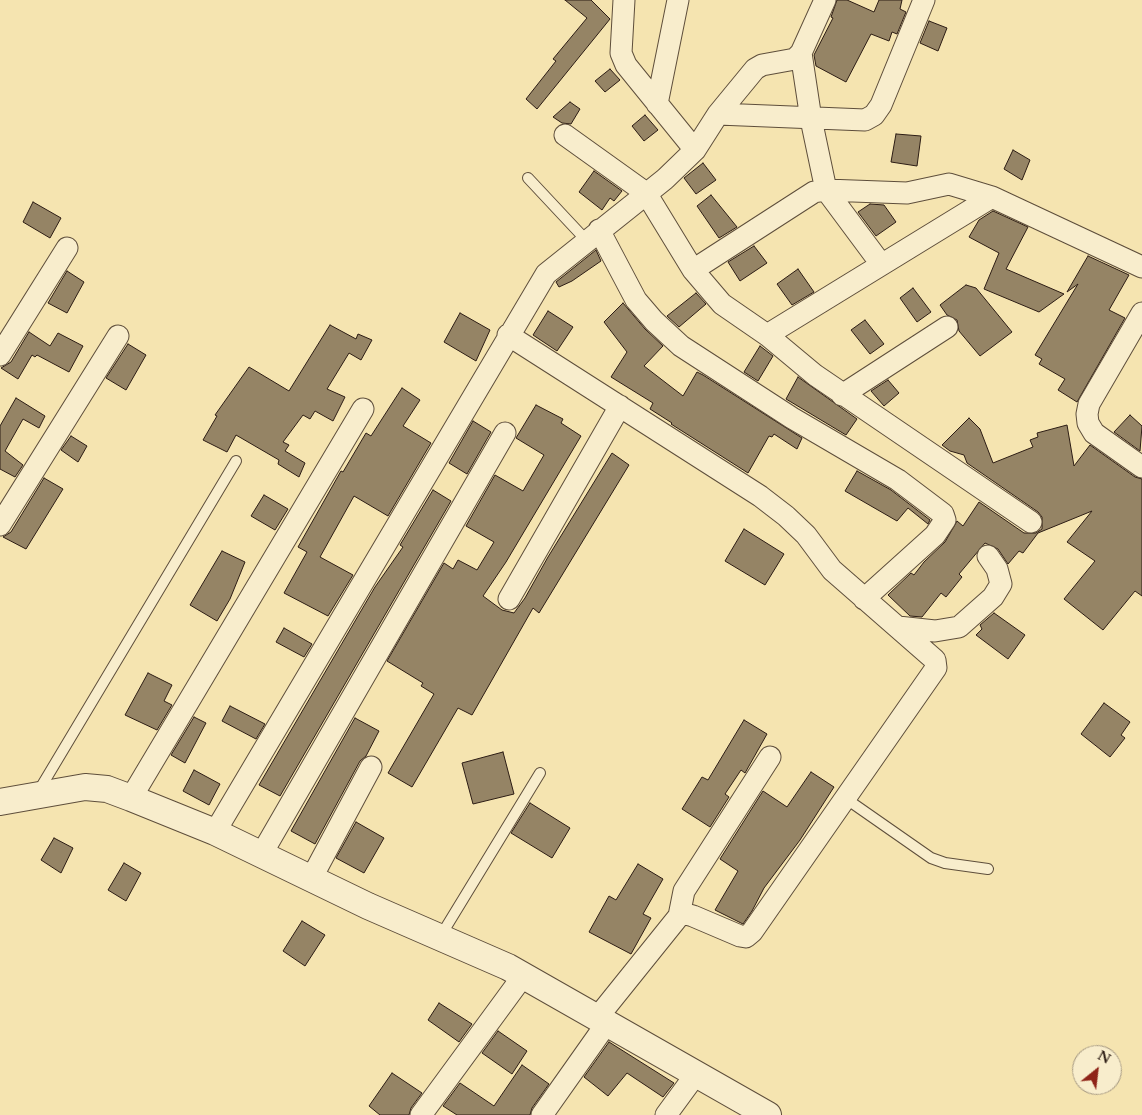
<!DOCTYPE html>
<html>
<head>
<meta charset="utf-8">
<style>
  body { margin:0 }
  #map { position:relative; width:1142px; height:1115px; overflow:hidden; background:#f5e4b0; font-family:Cardo,serif }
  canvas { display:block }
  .north { position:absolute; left:1072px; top:1045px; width:50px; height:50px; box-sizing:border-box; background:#f8edcc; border:1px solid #a69982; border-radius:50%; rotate:29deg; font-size:14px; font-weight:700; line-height:20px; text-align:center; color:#2c1c14 }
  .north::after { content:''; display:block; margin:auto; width:18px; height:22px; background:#8f2418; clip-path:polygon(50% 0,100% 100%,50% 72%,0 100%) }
</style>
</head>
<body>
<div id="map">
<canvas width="1142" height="1115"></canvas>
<div class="north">N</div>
</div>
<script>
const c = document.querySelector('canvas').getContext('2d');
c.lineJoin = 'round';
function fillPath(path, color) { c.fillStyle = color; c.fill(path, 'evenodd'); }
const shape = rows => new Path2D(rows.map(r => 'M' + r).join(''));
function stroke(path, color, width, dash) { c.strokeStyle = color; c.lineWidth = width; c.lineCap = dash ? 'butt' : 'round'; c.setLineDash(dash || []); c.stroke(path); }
const building = shape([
  [565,0,591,0,610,19,537,109,526,99,556,61,553,59,587,18,565,0],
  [837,0,847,0,874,12,879,0,902,0,900,9,906,12,897,34,892,32,889,41,871,34,846,82,816,66,814,55,833,18,831,17,837,0],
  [929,21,947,28,938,51,920,43,929,21],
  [610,69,620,80,605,92,595,81,610,69],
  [570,102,580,109,571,124,562,123,553,117,570,102],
  [645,115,658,130,644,141,632,126,645,115],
  [896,134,921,136,917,166,891,162,896,134],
  [1013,150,1030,160,1022,180,1004,169,1013,150],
  [703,163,716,180,696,194,684,178,703,163],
  [594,171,622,191,614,201,610,198,602,210,579,192,594,171],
  [711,195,737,227,719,238,697,206,711,195],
  [33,202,61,218,50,238,23,222,33,202],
  [870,204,884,205,896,222,876,236,858,212,870,204],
  [993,211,1028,227,1006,269,1064,294,1039,312,984,289,999,253,969,237,979,220,993,211],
  [754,246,767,263,740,281,728,262,754,246],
  [596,250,601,261,572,281,559,287,556,282,596,250],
  [1088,256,1129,275,1109,310,1125,318,1077,402,1058,390,1065,379,1039,364,1042,359,1035,355,1078,284,1067,292,1088,256],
  [798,269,814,292,792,305,777,284,798,269],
  [67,271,84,282,67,313,48,303,67,271],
  [966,285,976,288,1012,332,980,356,959,331,957,320,947,315,940,305,966,285],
  [913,288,931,312,917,322,900,298,913,288],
  [696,293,706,304,679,327,667,316,696,293],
  [623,303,645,329,663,346,644,366,683,396,697,372,703,375,802,438,797,449,774,434,772,437,769,436,748,473,671,424,672,423,650,409,653,403,611,377,627,352,604,322,623,303],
  [548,311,573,327,557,351,533,335,548,311],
  [460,313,490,330,476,361,444,342,460,313],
  [865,320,884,344,870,354,851,330,865,320],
  [330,325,356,339,358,334,372,340,361,360,349,353,327,389,345,397,333,421,315,411,310,419,303,415,283,442,289,445,285,451,305,463,299,477,278,464,279,460,236,435,227,452,203,440,217,416,215,415,249,367,289,391,330,325],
  [29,332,50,346,58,333,83,346,69,372,37,355,35,357,32,355,18,379,1,368,11,362,29,332],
  [128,344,146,355,126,390,106,378,128,344],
  [760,346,773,356,758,381,744,372,760,346],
  [798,377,857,419,846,435,786,399,798,377],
  [888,380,899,393,884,406,871,391,888,380],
  [402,388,420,400,403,426,431,443,388,516,354,496,320,557,353,575,328,616,284,593,307,552,298,547,341,471,343,472,366,433,371,436,402,388],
  [16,398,45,416,39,428,23,419,5,451,23,465,15,477,0,469,0,426,16,398],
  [536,405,563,419,561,423,581,436,506,562,483,596,502,610,514,613,525,598,548,557,612,453,629,465,539,613,533,608,472,715,458,708,412,787,388,773,434,694,421,686,423,683,387,661,444,563,453,569,458,560,477,570,494,542,466,526,495,475,523,491,544,455,516,438,536,405],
  [1130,415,1142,426,1140,451,1114,432,1130,415],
  [969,418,980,429,993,463,1033,447,1030,440,1038,437,1037,433,1067,425,1074,466,1090,445,1135,477,1142,479,1142,596,1135,591,1103,630,1064,599,1095,561,1067,542,1092,511,1038,533,1023,553,1019,551,1008,564,998,549,985,543,959,574,962,577,946,597,941,593,922,617,910,616,888,595,911,573,914,575,924,562,945,542,957,521,963,526,979,502,1024,533,1036,533,1042,529,1042,517,1038,512,967,463,964,455,950,451,942,445,969,418],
  [473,421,491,432,467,474,449,463,473,421],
  [71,436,87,446,78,462,61,450,71,436],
  [857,471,891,490,930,520,928,524,908,508,897,521,845,491,857,471],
  [44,478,63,489,26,549,3,537,11,532,44,478],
  [433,490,451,501,280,796,259,785,375,587,403,547,400,545,433,490],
  [264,495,288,509,275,530,251,516,264,495],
  [744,529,784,554,765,585,725,561,744,529],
  [222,551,245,562,230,599,217,621,190,605,222,551],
  [994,613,1025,635,1008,659,976,635,982,629,980,625,994,613],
  [284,628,312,644,304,657,276,642,284,628],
  [148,673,172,685,164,701,172,705,157,730,125,715,148,673],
  [1104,703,1130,722,1121,735,1125,738,1110,757,1081,734,1104,703],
  [230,706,265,724,256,739,222,721,230,706],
  [194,717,206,723,185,763,171,755,194,717],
  [355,718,379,731,366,756,360,761,315,844,291,831,355,718],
  [744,720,767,734,745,773,741,770,725,794,729,797,710,827,682,809,702,777,708,780,744,720],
  [503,752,514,794,473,804,462,763,503,752],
  [194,770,220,784,209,805,183,791,194,770],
  [811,772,834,787,800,840,764,888,752,911,743,924,715,910,738,871,720,859,763,791,787,807,811,772],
  [530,803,570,828,552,858,511,833,530,803],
  [356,822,384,838,364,873,336,858,356,822],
  [54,838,73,848,61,873,41,860,54,838],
  [124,863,141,873,126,901,108,890,124,863],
  [638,864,663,879,643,914,651,918,631,954,589,932,609,896,616,900,638,864],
  [302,921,325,935,305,966,283,951,302,921],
  [439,1003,472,1024,459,1042,428,1020,439,1003],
  [498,1031,527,1051,512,1074,482,1053,498,1031],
  [609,1042,674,1083,663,1097,627,1073,608,1096,584,1077,609,1042],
  [522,1065,549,1084,532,1108,530,1115,457,1115,443,1106,460,1083,494,1106,522,1065],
  [392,1073,422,1093,411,1108,409,1115,380,1115,369,1106,392,1073]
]);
const service = shape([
  [528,178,586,240],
  [38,792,236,461],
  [845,798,931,858,945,863,988,869],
  [440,937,540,773]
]);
const minor = shape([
  [624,0,621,53,626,65,695,150],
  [801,53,811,119,826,190,881,264],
  [657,104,678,0],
  [718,114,865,120,874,115,881,105,924,0],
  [565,135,646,193,693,270,722,304,767,335,815,375,1031,522],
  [599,230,636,300,654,321,681,346,792,418,898,480,943,514,945,520,935,535,864,599],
  [693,270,814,192,826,190,907,193,949,184,992,197,1142,267],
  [1142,313,1089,404,1087,414,1088,423,1094,433,1142,467],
  [508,335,760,496,786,516,806,535,832,570,935,660,936,668,752,932,746,937,740,936,693,916,686,914,679,916,597,1018],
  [767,335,992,197],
  [0,355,67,248],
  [842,395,947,327],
  [0,525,118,336],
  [509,599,620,406],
  [898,627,935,631,959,627,993,597,1001,584,997,569,988,556],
  [131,798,363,409],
  [215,832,546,274,665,179,695,150,718,114,755,69,762,65,795,59,801,53,825,0],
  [261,855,505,433],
  [311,879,371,767],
  [679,916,684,891,770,757],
  [421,1115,523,976],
  [542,1115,607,1023],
  [666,1115,696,1074]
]);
const tertiary = shape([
  [0,802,85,787,107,789,131,798,215,832,368,906,508,967,768,1115]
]);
fillPath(building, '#958465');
stroke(building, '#2c1c14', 1);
stroke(service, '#5e4e3b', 12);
stroke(minor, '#5e4e3b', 23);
stroke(tertiary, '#5e4e3b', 28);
stroke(service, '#f8edcc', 10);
stroke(minor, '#f8edcc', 21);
stroke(tertiary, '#f8edcc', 26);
</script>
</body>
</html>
